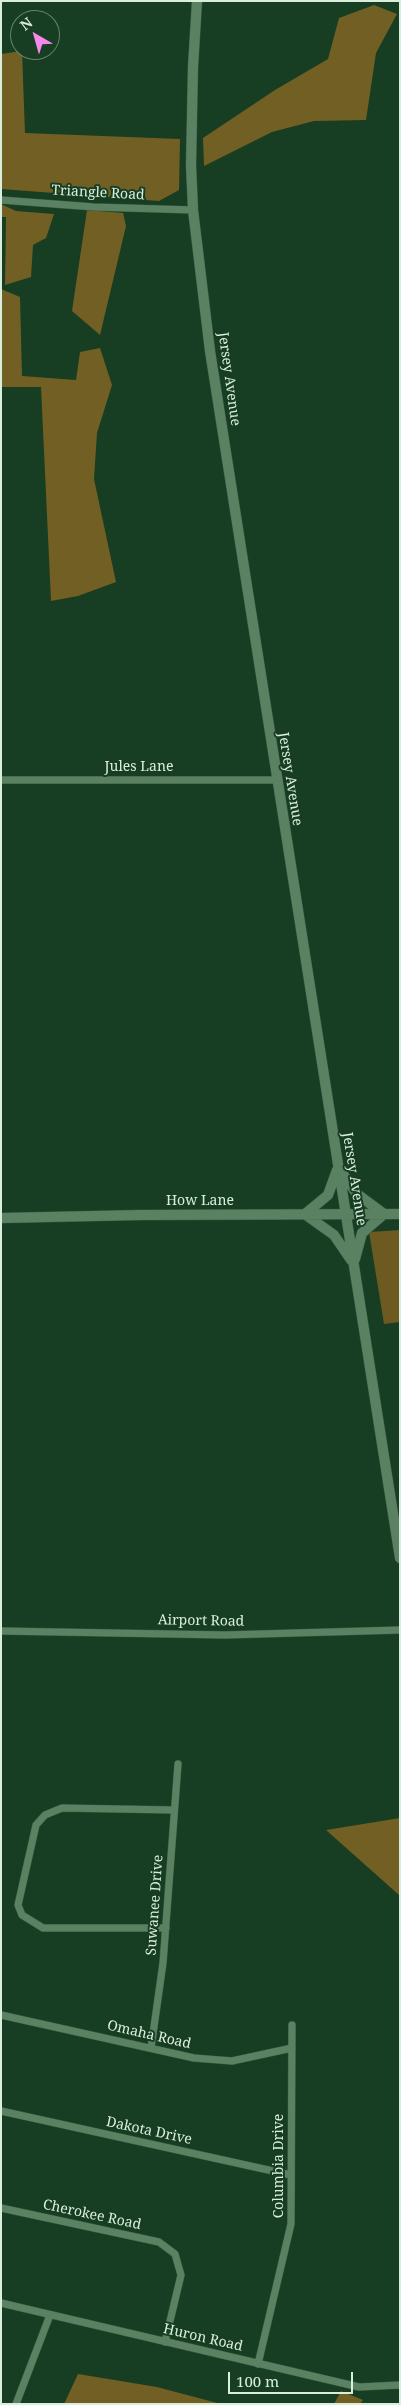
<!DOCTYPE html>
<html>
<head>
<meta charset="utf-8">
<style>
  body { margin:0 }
  #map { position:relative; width:401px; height:2405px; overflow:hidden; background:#173d22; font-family:"Noto Serif",serif }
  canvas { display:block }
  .frame { position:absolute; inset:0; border:2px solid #d9eedd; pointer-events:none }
  .north { position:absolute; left:10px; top:10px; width:50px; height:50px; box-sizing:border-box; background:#173d22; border:1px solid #65846d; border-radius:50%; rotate:322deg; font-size:14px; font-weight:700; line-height:20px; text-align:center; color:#d9eedd }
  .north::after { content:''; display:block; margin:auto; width:18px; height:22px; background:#f788eb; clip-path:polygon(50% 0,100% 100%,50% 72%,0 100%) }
  .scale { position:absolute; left:228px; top:2372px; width:125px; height:22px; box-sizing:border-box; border:2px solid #d9eedd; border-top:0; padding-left:6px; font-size:15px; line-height:18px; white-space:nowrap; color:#d9eedd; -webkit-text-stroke:4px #173d22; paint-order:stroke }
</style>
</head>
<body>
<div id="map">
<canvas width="401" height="2405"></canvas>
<div class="frame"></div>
<div class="north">N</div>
<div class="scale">100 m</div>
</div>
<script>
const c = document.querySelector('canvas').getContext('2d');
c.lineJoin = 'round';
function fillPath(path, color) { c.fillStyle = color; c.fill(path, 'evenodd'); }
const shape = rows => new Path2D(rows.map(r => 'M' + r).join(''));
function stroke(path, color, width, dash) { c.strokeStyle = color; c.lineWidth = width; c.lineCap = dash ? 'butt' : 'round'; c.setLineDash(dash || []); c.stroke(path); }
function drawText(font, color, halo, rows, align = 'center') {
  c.font = font + ' "Noto Serif",serif'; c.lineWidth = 4; c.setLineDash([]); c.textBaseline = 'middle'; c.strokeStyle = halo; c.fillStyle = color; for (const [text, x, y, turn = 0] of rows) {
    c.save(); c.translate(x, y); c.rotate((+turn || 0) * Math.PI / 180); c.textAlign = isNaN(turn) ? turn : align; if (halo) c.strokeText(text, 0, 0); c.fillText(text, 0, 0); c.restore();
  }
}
const green = shape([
  [400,1230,400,1322,384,1324,369,1232]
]);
const forest = shape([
  [374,5,397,14,376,53,366,120,314,121,272,132,204,166,203,138,275,90,328,59,339,18],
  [22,51,25,133,180,139,179,190,159,201,1,189,1,54],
  [1,204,16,211,54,214,46,238,33,245,31,277,5,285,6,217,1,217],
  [87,210,123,213,126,226,100,335,72,311],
  [1,289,20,297,22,376,76,380,80,352,100,348,112,385,97,433,94,479,116,582,78,596,51,601,41,387,1,387],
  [400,1818,400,1895,399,1895,326,1830],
  [78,2374,157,2387,221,2404,64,2404],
  [341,2391,363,2400,360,2404,334,2404]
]);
const street = shape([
  [1,200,94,207,193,210],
  [1,780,276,780],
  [1,1631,225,1635,400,1630],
  [166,1928,43,1928,22,1915,18,1905,36,1825,45,1815,62,1808,174,1810],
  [1,2015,194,2058,232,2061,292,2048],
  [151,2048,163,1963,178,1764],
  [1,2111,291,2175],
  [1,2208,159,2242,175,2254,181,2275,165,2342],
  [1,2303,359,2387,400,2385],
  [258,2364,291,2224,292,2025],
  [16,2404,50,2315]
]);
const secondary = shape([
  [197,1,193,67,191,165,193,210,210,351,400,1558],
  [340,1170,357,1194,384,1214],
  [305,1214,328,1195,337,1170],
  [306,1215,334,1235,351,1260],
  [1,1218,141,1215,400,1214],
  [355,1259,362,1233,384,1214]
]);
const streetNames = [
  ["Triangle Road",98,193,3],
  ["Jersey Avenue",229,379,82],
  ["Jules Lane",139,767],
  ["Jersey Avenue",290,779,81],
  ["Jersey Avenue",354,1179,81],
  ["How Lane",200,1201],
  ["Airport Road",201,1621,1],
  ["Suwanee Drive",155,1905,-86],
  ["Omaha Road",149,2035,13],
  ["Dakota Drive",149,2131,12],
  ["Columbia Drive",279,2166,-90],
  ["Cherokee Road",92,2215,12],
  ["Huron Road",203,2338,13]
];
fillPath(green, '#6c5a20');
fillPath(forest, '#725f23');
stroke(street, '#385841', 8);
stroke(secondary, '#385841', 11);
stroke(street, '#5a8162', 7);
stroke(secondary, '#5a8162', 10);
drawText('14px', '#d9eedd', '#173d22', streetNames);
</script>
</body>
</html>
